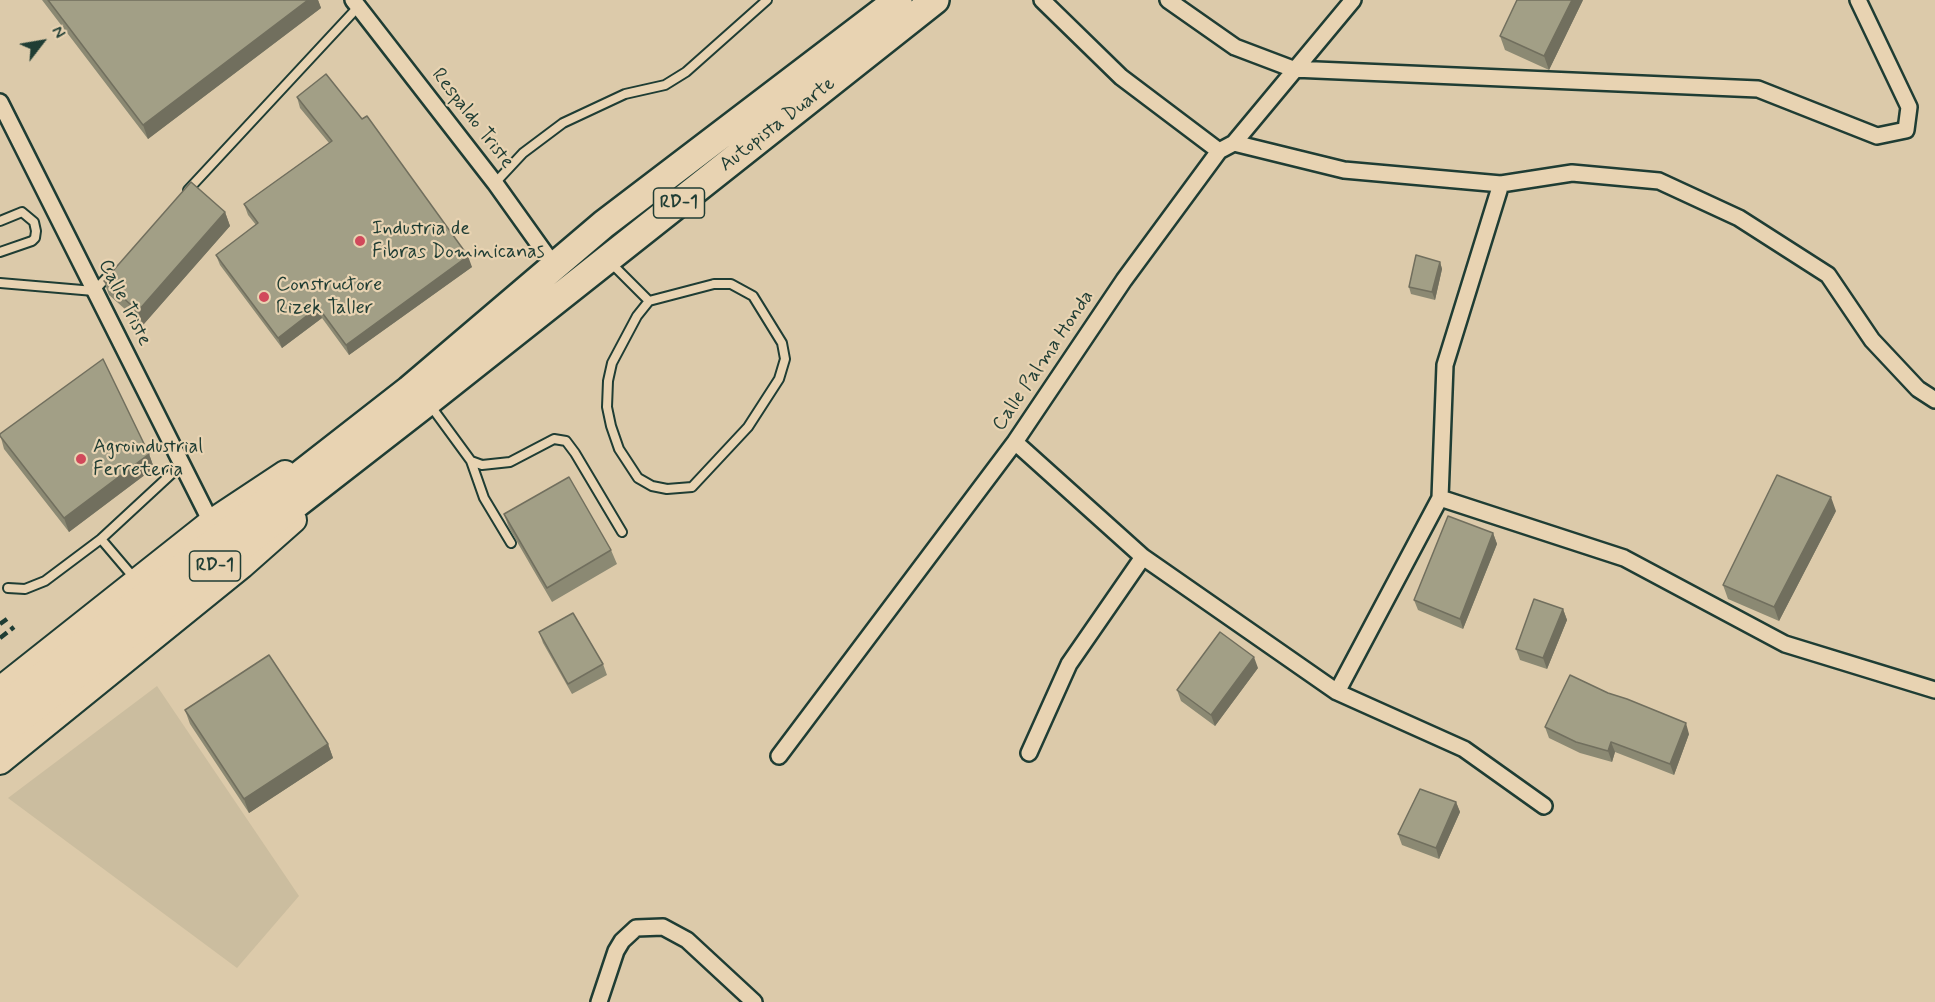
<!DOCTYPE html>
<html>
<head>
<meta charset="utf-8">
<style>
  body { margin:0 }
  #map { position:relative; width:1935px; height:1002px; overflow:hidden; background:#dccaaa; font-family:Mynerve,sans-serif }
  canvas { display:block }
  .north { position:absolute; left:12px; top:12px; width:60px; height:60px; -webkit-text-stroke:4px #e8d3b2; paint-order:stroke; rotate:59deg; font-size:16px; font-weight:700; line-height:24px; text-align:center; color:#1f3d34 }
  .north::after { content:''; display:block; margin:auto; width:21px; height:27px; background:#1f3d34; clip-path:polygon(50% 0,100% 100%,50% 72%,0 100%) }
</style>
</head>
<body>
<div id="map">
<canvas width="1935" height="1002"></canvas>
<div class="north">N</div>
</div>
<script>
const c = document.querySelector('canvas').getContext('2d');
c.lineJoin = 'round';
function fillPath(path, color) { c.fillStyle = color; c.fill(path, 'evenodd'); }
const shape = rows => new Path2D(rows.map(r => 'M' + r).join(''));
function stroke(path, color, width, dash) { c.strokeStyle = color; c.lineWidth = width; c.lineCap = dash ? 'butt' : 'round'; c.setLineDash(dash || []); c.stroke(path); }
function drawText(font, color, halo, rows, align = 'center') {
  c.font = font + ' Mynerve,sans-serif'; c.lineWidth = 4.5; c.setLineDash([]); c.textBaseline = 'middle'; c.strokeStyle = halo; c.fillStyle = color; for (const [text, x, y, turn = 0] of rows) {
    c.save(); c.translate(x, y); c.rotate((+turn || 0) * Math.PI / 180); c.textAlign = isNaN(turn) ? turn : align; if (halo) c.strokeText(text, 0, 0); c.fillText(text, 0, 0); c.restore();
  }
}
const built = shape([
  [157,686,299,896,237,968,8,798]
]);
const service = shape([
  [495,183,523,153,563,123,625,94,665,85,686,72,767,0],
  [188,190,358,7],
  [0,221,22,212,34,222,36,231,35,238,32,241,0,252],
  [611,263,649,301],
  [0,283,94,291,110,274],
  [714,284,731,284,753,296,782,343,785,359,779,379,748,427,692,487,667,489,652,486,638,478,619,449,611,426,607,407,608,381,612,363,637,316,649,301,714,284],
  [430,405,471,461,484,498,511,543],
  [471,461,482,465,510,462,554,439,566,441,575,453,622,532],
  [101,539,135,579],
  [8,588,25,589,45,581,101,539,181,465]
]);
const minor = shape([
  [353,0,495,183,555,267],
  [1042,0,1121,77,1219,151],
  [1168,0,1235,47,1293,69,1758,89,1877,136,1906,130,1909,107,1858,0],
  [0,102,211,522],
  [1234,143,1344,170,1501,184,1572,173,1659,181,1739,218,1828,275,1872,340,1918,389,1935,400],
  [1015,442,1143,557,1337,692,1464,749,1544,806],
  [1440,498,1624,558,1785,644,1935,690],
  [1337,692,1440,498,1445,365,1501,184],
  [1029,753,1069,664,1143,557],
  [779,756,1015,442,1124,280,1219,151,1234,143,1353,0],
  [599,1002,616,951,622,941,636,928,663,927,687,940,754,1002]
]);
const primary = shape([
  [0,689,211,522,285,473],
  [0,762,242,566,294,520]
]);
const motorway = shape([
  [0,709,409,390,604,224,898,0],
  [0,734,422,406,935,0]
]);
const rail = shape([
  [0,624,7,619],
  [0,638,14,627]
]);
const wall = shape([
  [42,0,318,0,321,8,148,139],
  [1583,0,1549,70,1505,50,1500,36],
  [297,97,472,267,349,355,322,318,282,348,220,265,216,255,256,225,248,215,244,204,329,143,300,108],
  [225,212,230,226,143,325,109,295,104,281],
  [1440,262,1442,269,1435,300,1411,294,1409,287],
  [0,434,149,454,154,468,69,532,4,449],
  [1836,511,1779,621,1728,599,1723,585],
  [504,514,611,550,617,564,552,602,509,528],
  [1493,533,1497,544,1463,629,1418,610,1414,600],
  [1563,609,1567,620,1547,669,1520,660,1516,649],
  [539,632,603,664,607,675,572,694,543,643],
  [1258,668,1215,726,1181,701,1177,690],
  [185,710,328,744,333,758,249,813,190,724],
  [1545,727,1689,734,1674,775,1615,752,1612,762,1580,753,1549,738],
  [1456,802,1460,812,1439,859,1402,845,1398,834]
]);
const shadedWall = shape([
  [308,0,318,0,321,8,148,139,143,125],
  [1572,0,1583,0,1549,70,1544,56],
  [225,212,230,226,143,325,138,311],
  [468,256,472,267,349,355,346,345],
  [1440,262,1442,269,1435,300,1432,292],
  [318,307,322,318,282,348,278,338],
  [149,454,154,468,69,532,64,518],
  [1831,497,1836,511,1779,621,1774,607],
  [1493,533,1497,544,1463,629,1460,619],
  [1563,609,1567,620,1547,669,1543,658],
  [1254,657,1258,668,1215,726,1211,715],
  [1686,723,1689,734,1674,775,1670,764],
  [1611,742,1615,752,1612,762,1608,751],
  [328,744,333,758,249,813,244,799],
  [1456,802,1460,812,1439,859,1436,848]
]);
const building = shape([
  [48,0,308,0,143,125,48,0],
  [1517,0,1572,0,1544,56,1500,36,1517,0],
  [326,74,362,119,367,116,468,256,346,345,318,307,278,338,216,255,258,223,244,204,332,141,297,97,326,74],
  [191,182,225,212,138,311,104,281,191,182],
  [1416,255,1440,262,1432,292,1409,287,1416,255],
  [103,359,149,454,64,518,0,436,0,434,103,359],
  [1777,475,1831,497,1774,607,1723,585,1777,475],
  [569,477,611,550,547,588,504,514,569,477],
  [1448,516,1493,533,1460,619,1414,600,1448,516],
  [1534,599,1563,609,1543,658,1516,649,1534,599],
  [573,613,603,664,568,684,539,632,573,613],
  [1220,632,1254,657,1211,715,1177,690,1220,632],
  [269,655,328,744,244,799,185,710,269,655],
  [1570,675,1608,693,1627,699,1686,723,1670,764,1611,742,1608,751,1576,742,1545,727,1570,675],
  [1420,789,1456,802,1436,848,1398,834,1420,789]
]);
const markers = [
  [360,241,6,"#d1495b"],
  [264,297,6,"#d1495b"],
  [81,459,6,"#d1495b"]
];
const shields = [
  [679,203,51],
  [215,566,51]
];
const shieldNames = [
  ["RD-1",679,203],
  ["RD-1",215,566]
];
const streetNames = [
  ["Respaldo Triste",472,119,52],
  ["Autopista Duarte",778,125,-38],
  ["Calle Triste",124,303,63],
  ["Calle Palma Honda",1044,361,-56]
];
const poiNames = [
  ["Industria de",372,230],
  ["Fibras Dominicanas",372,253],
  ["Constructore",276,286],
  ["Rizek Taller",276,309],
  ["Agroindustrial",93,448],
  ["Ferreteria",93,471]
];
fillPath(built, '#cbbd9f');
stroke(service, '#1f3d34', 12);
stroke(minor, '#1f3d34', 20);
stroke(primary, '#1f3d34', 28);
stroke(motorway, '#1f3d34', 32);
stroke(service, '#e8d3b2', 8);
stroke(minor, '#e8d3b2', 15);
stroke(primary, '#e8d3b2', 24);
stroke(motorway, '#e8d3b2', 27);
stroke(rail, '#1f3d34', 4.5, [9, 4.5]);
fillPath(wall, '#8b8973');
fillPath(shadedWall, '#716f5e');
fillPath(building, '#a29f86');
stroke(building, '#716f5e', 1.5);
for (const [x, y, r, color] of markers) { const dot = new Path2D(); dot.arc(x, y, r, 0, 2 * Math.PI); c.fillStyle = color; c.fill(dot); stroke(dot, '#e8d3b2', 2); }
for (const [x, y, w] of shields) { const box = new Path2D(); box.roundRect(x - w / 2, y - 15, w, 30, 4.5); c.fillStyle = '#e8d3b2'; c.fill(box); stroke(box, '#1f3d34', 1.5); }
drawText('bold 18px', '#1f3d34', null, shieldNames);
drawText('20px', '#1f3d34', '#e8d3b2', streetNames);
drawText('20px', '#1f3d34', '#e8d3b2', poiNames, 'left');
</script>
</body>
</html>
